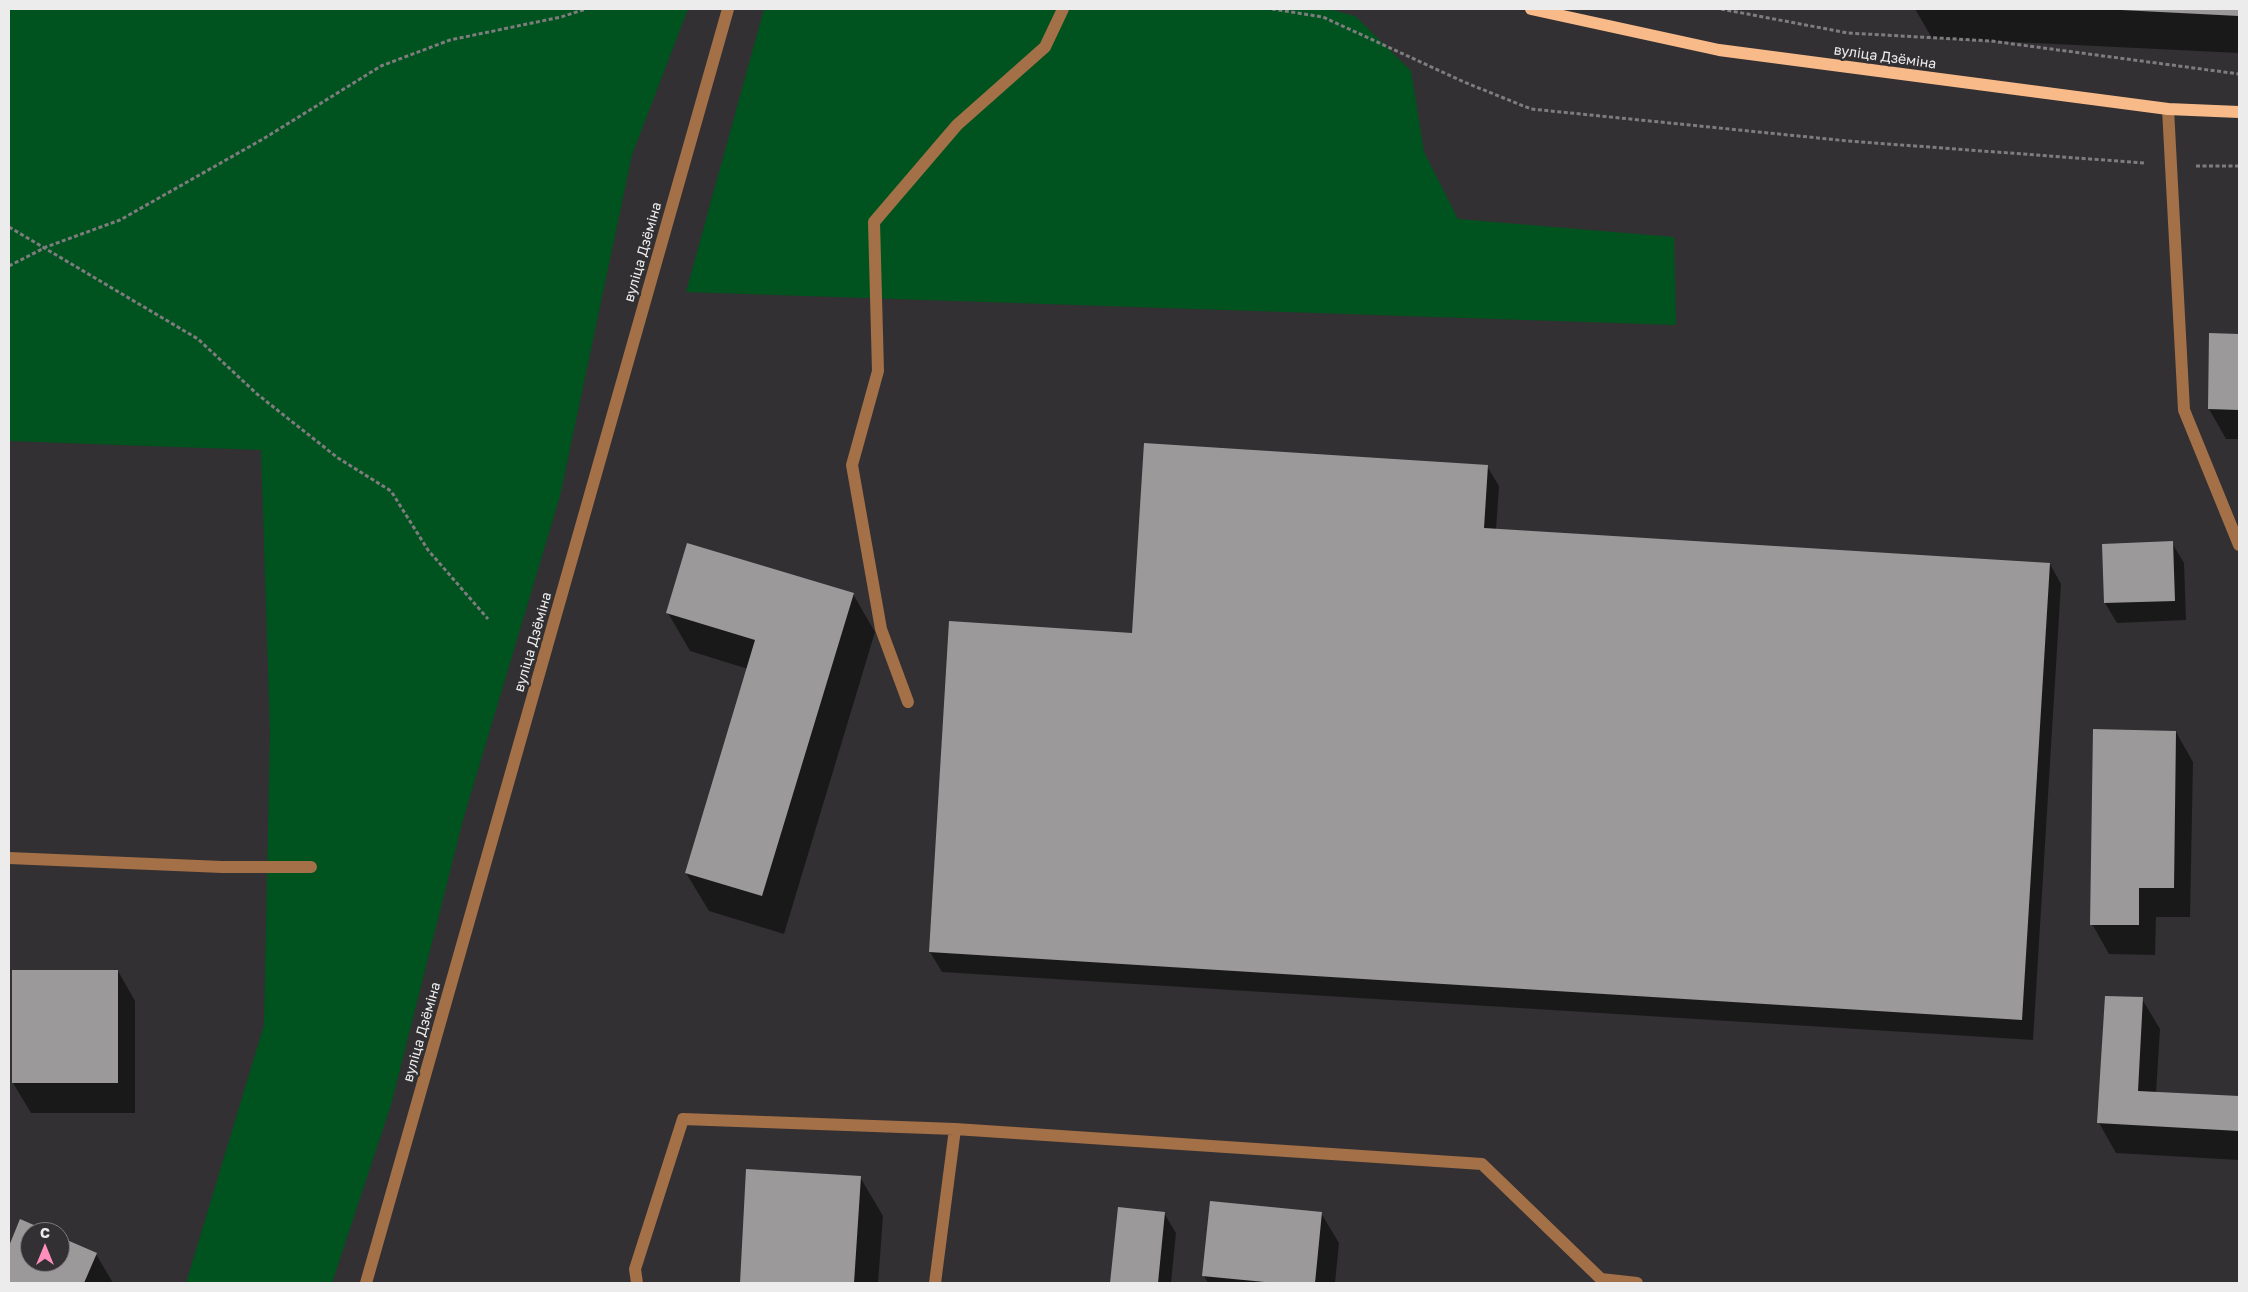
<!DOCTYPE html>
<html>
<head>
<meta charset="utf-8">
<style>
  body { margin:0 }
  #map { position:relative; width:2248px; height:1292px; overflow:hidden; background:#323032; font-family:"Golos Text",sans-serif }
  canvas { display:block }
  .frame { position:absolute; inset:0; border:10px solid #edeced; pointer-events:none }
  .north { position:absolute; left:20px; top:1222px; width:50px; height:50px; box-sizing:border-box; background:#323032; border:1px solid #7d7b7d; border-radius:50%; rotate:0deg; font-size:14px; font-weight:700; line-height:20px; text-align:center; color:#edeced }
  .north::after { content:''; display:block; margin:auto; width:18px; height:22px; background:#fe8ebb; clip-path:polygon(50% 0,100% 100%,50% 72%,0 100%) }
</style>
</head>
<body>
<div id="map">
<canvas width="2248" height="1292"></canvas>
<div class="frame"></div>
<div class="north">С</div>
</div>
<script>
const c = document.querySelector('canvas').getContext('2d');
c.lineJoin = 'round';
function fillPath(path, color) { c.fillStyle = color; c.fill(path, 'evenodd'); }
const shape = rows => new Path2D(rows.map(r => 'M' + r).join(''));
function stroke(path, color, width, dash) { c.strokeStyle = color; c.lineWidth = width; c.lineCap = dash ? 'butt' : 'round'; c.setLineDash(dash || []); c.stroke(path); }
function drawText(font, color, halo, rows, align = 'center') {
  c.font = font + ' "Golos Text",sans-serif'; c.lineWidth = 5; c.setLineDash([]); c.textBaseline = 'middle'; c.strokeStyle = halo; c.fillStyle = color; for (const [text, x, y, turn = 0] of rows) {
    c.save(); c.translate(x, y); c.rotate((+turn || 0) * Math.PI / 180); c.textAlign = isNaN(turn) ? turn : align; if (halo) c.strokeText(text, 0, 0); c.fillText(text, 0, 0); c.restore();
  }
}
const green = shape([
  [9,9,688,9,632,155,560,496,463,820,391,1105,332,1283,186,1283,264,1025,270,732,261,450,9,441],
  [764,9,1328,9,1355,16,1411,71,1424,152,1458,219,1674,237,1676,325,686,292]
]);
const shadow = shape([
  [1915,9,2239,9,2239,53,1932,38],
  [2211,334,2239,335,2239,439,2226,439,2209,409],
  [1487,466,1499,486,1496,530,2050,564,2061,584,2033,1040,942,972,930,952,950,622,1134,634],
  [2172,543,2184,563,2186,620,2117,623,2105,603],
  [853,594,875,632,784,934,709,911,686,873,748,669,690,651,668,613],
  [2176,732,2193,762,2190,917,2156,917,2155,955,2109,954,2092,924],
  [118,971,135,1001,135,1113,31,1113,13,1083],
  [2142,999,2160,1029,2156,1093,2239,1098,2239,1160,2116,1153,2099,1123],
  [748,1171,860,1177,883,1216,878,1283,742,1283],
  [1119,1208,1164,1213,1176,1233,1171,1283,1111,1283],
  [1321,1213,1339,1243,1335,1283,1208,1283,1204,1276],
  [21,1221,30,1232,30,1262,60,1262,60,1238,96,1254,113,1283,9,1283,9,1249]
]);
const building = shape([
  [2121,9,2239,9,2239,16,2121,10],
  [2209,333,2239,334,2239,410,2208,409],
  [1144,443,1488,465,1484,528,2050,563,2022,1020,929,952,949,621,1132,633],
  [2173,541,2175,601,2104,603,2102,544],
  [687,543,854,593,762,896,685,873,755,640,666,613],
  [2093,729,2176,731,2174,888,2139,888,2139,925,2090,925],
  [12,970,118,970,118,1083,12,1083],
  [2105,996,2143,997,2138,1091,2239,1096,2239,1131,2097,1123],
  [746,1169,861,1176,854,1283,740,1283],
  [1210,1201,1322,1212,1315,1283,1275,1283,1202,1276],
  [1118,1207,1165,1212,1158,1283,1110,1283],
  [20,1219,50,1232,30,1232,30,1262,60,1262,60,1237,97,1253,84,1283,9,1283,9,1246]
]);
const path = shape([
  [1272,9,1323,17,1464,82,1531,109,1848,141,2144,163],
  [1721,9,1848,33,1991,41,2239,74],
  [2196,166,2239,166],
  [9,227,198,339,257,394,338,458,391,491,428,550,488,619],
  [9,266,46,247,120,220,263,139,381,66,450,40,561,17,586,9]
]);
const minor = shape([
  [2168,109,2184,410,2239,545],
  [908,702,881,629,852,465,878,371,874,222,957,125,1045,47,1063,9],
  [9,858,222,867,311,867],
  [955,1129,1482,1164,1601,1279,1637,1283],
  [366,1283,728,9],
  [637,1283,635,1269,683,1119,955,1129,935,1283]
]);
const major = shape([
  [1531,9,1719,50,2168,109,2239,112]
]);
const streetNames = [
  ["вуліца Дзёміна",1885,57,8],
  ["вуліца Дзёміна",643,252,-74],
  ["вуліца Дзёміна",533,642,-74],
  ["вуліца Дзёміна",422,1032,-74]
];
fillPath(green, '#00531e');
fillPath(shadow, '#0007');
fillPath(building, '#9c999b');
stroke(path, '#7e7c7e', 3, [4, 2.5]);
stroke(minor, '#a37048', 12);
stroke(major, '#f9ba8a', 12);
drawText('14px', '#edeced', '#323032', streetNames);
</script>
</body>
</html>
